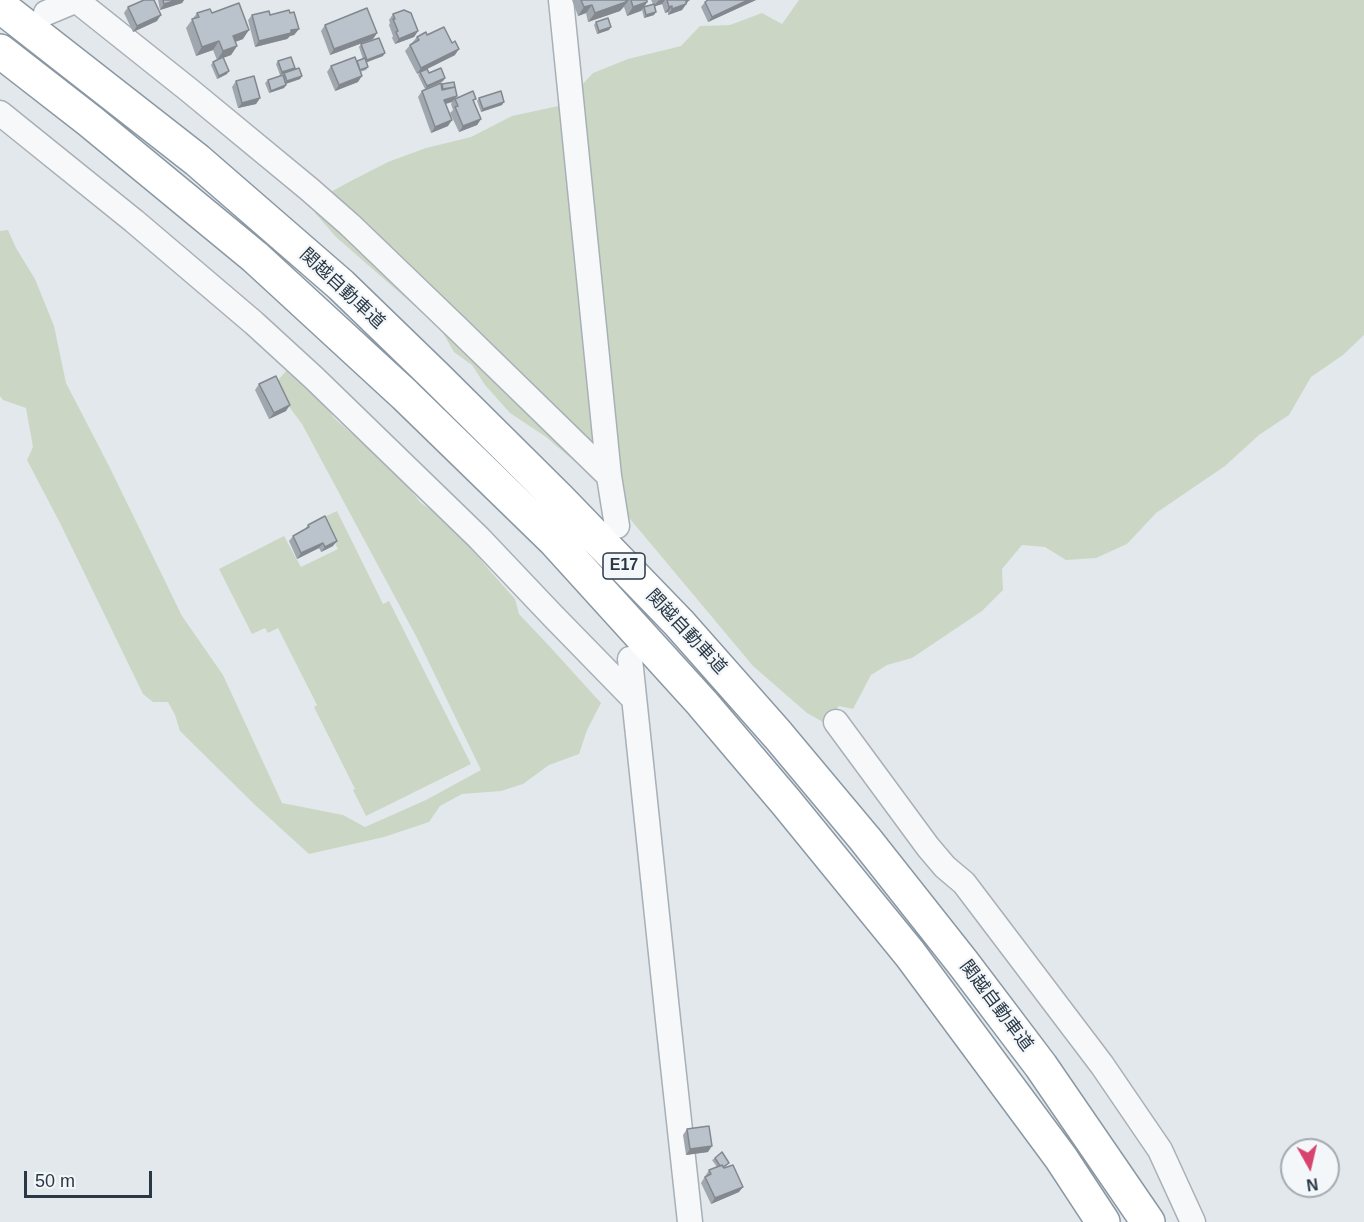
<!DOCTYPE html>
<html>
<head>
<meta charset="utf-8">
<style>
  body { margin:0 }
  #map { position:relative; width:1364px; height:1222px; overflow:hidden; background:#e3e8ec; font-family:Arial,sans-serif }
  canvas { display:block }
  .north { position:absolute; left:1280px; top:1138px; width:60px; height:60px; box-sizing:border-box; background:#f3f7f9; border:2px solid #a3abb1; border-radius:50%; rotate:172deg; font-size:16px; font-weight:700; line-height:24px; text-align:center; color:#2a3846 }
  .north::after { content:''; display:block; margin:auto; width:21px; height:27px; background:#d8426f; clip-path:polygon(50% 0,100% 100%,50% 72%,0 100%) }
  .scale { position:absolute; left:24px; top:1171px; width:128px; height:27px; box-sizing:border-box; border:3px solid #2a3846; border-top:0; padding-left:8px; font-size:18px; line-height:21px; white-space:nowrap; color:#2a3846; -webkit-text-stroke:4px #f3f7f9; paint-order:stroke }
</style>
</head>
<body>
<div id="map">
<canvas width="1364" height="1222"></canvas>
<div class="north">N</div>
<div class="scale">50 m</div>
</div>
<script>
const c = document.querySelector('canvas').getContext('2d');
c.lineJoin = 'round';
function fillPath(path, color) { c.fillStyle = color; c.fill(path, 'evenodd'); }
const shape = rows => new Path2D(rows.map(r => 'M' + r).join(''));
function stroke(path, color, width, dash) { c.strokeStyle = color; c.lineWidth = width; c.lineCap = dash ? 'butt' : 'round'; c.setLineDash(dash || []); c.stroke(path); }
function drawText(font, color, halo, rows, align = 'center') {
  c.font = font + ' Arial,"Noto Sans JP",sans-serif'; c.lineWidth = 4.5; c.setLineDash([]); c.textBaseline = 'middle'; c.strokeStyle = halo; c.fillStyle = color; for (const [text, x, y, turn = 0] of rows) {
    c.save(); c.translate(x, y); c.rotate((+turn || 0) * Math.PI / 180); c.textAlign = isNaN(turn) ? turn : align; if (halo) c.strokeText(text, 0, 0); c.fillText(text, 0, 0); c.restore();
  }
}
const green = shape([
  [799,0,1364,0,1364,335,1343,355,1311,377,1289,415,1259,435,1225,466,1156,513,1127,544,1096,558,1066,560,1045,547,1022,545,1002,569,1003,590,982,611,912,658,887,665,871,675,853,709,839,706,823,722,807,713,753,666,600,483,546,437,510,413,485,385,472,365,454,352,440,328,336,237,315,213,323,196,351,181,388,162,426,148,471,137,512,116,563,105,593,73,628,59,681,46,700,26,730,25,762,13,782,24],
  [8,230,16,248,35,279,54,326,66,383,109,466,182,616,223,675,282,803,343,815,365,827,426,800,481,770,417,638,302,424,290,408,276,393,279,379,286,371,301,375,309,384,335,419,394,470,421,503,451,523,490,571,515,599,519,614,552,649,601,703,587,730,579,754,549,765,523,784,501,791,462,794,440,806,429,822,384,837,309,854,254,804,180,731,175,715,168,702,153,702,143,694,61,525,27,460,33,447,26,408,3,400,0,396,0,231],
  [337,511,383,604,389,601,471,764,366,816,353,790,355,789,314,707,317,705,278,628,268,633,265,628,252,634,219,569,284,536,301,567,338,549,322,518]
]);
const minor = shape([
  [76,0,189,90,309,189,350,225,455,326,609,476],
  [561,0,609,476,617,526],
  [46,13,77,0],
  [0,113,134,221,254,323,314,378,479,538,552,615,633,698],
  [630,659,668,1020,690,1222],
  [836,722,928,847,945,867,964,883,1102,1065,1160,1150,1193,1222]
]);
const highway = shape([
  [0,6,197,160,341,285,436,377,560,500,679,623,778,735,865,839,963,963,1041,1066,1148,1222],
  [0,51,90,121,255,257,405,395,554,540,702,703,786,802,910,954,1061,1158,1103,1222]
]);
const wall = shape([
  [158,0,184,0,182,3,160,10],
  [572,0,647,0,647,2,645,6,653,4,651,0,689,0,682,10,668,15,668,12,665,13,662,4,654,6,654,15,644,18,642,10,627,16,624,7,620,11,588,22,586,13,578,16],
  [708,0,756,0,708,22,701,7,705,2],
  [128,7,157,21,133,32,124,13],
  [197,13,212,13,243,39,235,42,237,46,231,55,223,58,227,74,217,79,211,65,213,62,221,58,217,60,213,50,196,56,186,28],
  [393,14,418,31,414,37,395,44,392,38,393,36,389,25,390,23,389,20],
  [252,15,270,15,299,29,294,35,290,36,287,39,255,47,248,20],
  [596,22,609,30,597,34,594,25],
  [325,25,377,33,373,39,330,55,321,31],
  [427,35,452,43,455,55,417,74,405,51,417,37],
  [361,44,383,56,366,62,368,67,366,70,360,72,358,82,335,91,327,72,331,66,357,61,363,59,359,47],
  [278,61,302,76,300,79,286,84,286,85,284,88,269,93,265,83,268,80,283,75,284,73,280,75,276,64],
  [420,72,429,73,445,78,443,81,425,89,418,75],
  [236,81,260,98,256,104,238,108,232,87],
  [442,84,455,98,474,102,481,119,477,125,459,132,450,113,453,110,451,104,452,102,446,104,448,126,431,133,418,97,422,91],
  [479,98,502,105,481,112,477,101],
  [259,384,286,411,269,419,255,390],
  [308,525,333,546,321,552,319,548,297,559,289,541,293,536,305,529],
  [687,1129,708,1152,686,1155,683,1135],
  [715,1158,729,1163,724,1168,739,1192,711,1204,701,1183,709,1170,717,1167,712,1160]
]);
const shadedWall = shape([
  [177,0,184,0,182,3,160,10,164,4],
  [625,0,629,0,620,11,588,22,595,13],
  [660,0,665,0,662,4,653,7,658,1],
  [689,0,682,10,668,15,672,9],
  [748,0,756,0,708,22,712,17],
  [647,2,641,11,627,16,633,7],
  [592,5,586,13,578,16,584,7],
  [672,6,668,12,665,13,669,7],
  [656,12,654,15,644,18,646,15],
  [161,15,157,21,133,32,137,26],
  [611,27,609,30,597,34,599,31],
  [299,29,294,35,290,36,287,39,255,47,259,41,291,30],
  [249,30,243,39,227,45,233,36],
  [418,31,414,37,395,44,399,39],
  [377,33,373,39,330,55,334,49],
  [219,41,213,50,196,56,202,47],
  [237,46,231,55,217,60,223,51],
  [459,49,455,55,417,74,421,68],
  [385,53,383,56,365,63,367,60],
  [295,68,293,71,280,75,282,72],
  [229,71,227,74,217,79,219,76],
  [302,76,300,79,285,84,287,81],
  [362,76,358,82,335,91,339,85],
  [445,78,443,81,425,89,427,86],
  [286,85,284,88,269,93,271,91],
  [457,96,452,102,440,105,444,100],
  [260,98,256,104,238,108,242,103],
  [504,102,502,105,481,112,483,109],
  [481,119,477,125,459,132,463,126],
  [452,120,448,126,431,133,435,127],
  [290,405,286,411,269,419,274,413],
  [337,541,333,546,321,552,325,547],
  [323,543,319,548,297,559,301,553],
  [712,1146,708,1152,686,1155,690,1149],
  [743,1187,739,1192,711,1204,715,1198]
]);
const building = shape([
  [144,0,154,0,161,15,137,26,128,7,144,0],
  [163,0,177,0,164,4,163,0],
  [581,0,626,0,626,2,595,13,592,5,584,7,581,0],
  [631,0,647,0,647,2,633,7,631,0],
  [667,0,689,0,686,1,686,4,672,9,672,6,669,7,667,0],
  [708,0,748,0,712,17,705,2,708,0],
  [239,3,249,30,233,36,237,46,223,51,219,41,202,47,192,19,199,17,197,13,210,9,212,13,239,3],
  [654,4,656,12,646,15,644,7,654,4],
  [367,8,377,33,334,49,325,25,367,8],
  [289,10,290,13,294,12,299,29,291,30,291,33,259,41,252,15,269,11,270,15,289,10],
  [404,10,411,13,418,31,399,39,396,32,398,31,393,19,395,19,393,14,404,10],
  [608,18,611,27,599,31,596,22,608,18],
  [444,27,452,43,455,41,459,49,421,68,410,45,419,40,417,37,426,32,427,35,444,27],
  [379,38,385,53,367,60,361,44,379,38],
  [223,57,229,71,219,76,213,62,223,57],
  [291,57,295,68,282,72,278,61,291,57],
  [355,57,362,76,339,85,331,66,355,57],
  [365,58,368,67,360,70,357,61,365,58],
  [299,68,302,76,287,81,284,73,299,68],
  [441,68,445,78,427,86,420,72,427,69,429,73,441,68],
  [283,75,286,85,271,91,268,80,283,75],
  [254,76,260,98,242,103,236,81,254,76],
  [454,82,455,87,443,89,442,84,454,82],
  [441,83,442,90,455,87,457,96,444,100,452,120,435,127,422,91,441,83],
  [473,91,476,99,473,100,481,119,463,126,455,107,458,106,455,99,473,91],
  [501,91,504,102,483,109,479,98,501,91],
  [276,376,290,405,274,413,259,384,276,376],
  [325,516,337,541,325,547,323,543,301,553,293,536,309,527,308,525,325,516],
  [709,1126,712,1146,690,1149,687,1129,709,1126],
  [722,1152,729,1163,723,1167,722,1165,720,1166,715,1158,722,1152],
  [722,1165,724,1168,733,1165,743,1187,715,1198,705,1177,711,1174,709,1170,722,1165]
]);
const shields = [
  [624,566,42]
];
const shieldNames = [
  ["E17",624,566]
];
const streetNames = [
  ["関越自動車道",342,289,43],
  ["関越自動車道",686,632,47],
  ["関越自動車道",996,1006,53]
];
fillPath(green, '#cbd7c4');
stroke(minor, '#a8b0b7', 27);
stroke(highway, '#8a98a4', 36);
stroke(minor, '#f7f8fa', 24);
stroke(highway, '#fff', 33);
fillPath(wall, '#a0a7af');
fillPath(shadedWall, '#82888e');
fillPath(building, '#bac2cb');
stroke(building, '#82888e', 1.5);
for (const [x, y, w] of shields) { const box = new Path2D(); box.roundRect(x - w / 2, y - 13, w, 26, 4.5); c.fillStyle = '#f3f7f9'; c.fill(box); stroke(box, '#2a3846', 1.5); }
drawText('bold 16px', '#2a3846', null, shieldNames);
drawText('18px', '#2a3846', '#f3f7f9', streetNames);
</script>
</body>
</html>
